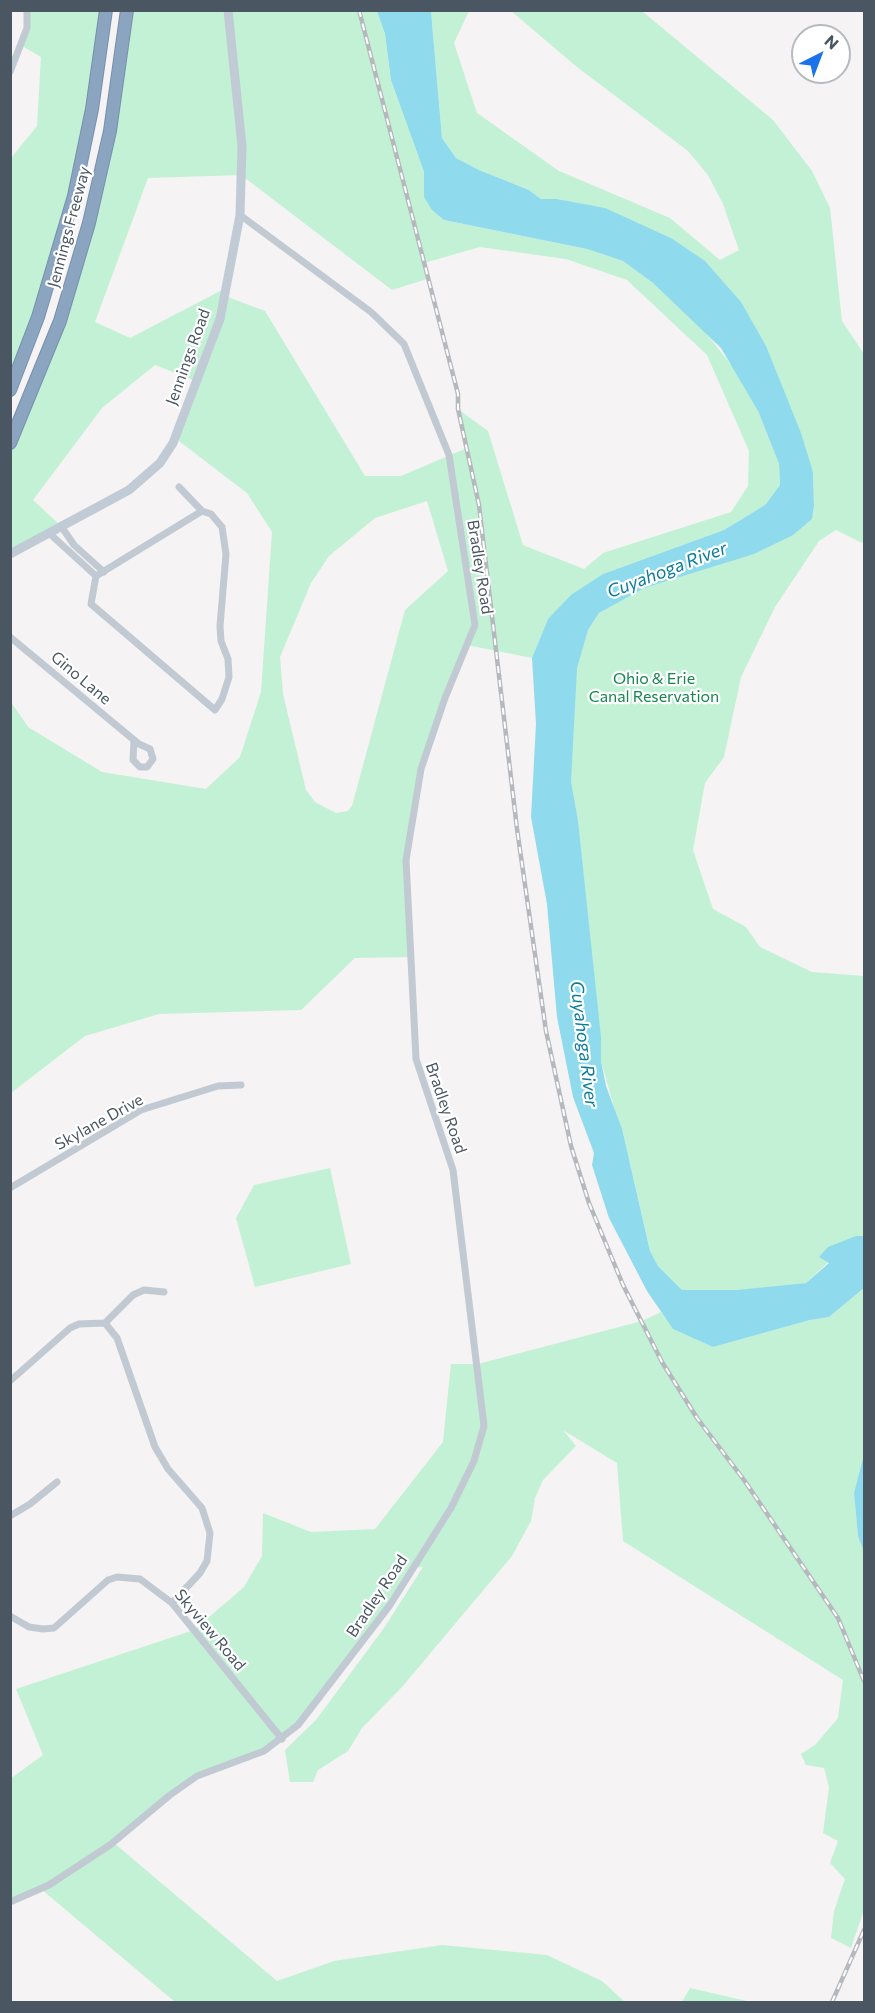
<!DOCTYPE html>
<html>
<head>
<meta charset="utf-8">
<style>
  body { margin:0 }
  #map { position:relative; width:875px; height:2013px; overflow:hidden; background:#f5f3f3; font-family:Commissioner,sans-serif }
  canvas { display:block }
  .frame { position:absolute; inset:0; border:12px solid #4a5661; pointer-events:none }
  .north { position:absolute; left:791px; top:24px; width:60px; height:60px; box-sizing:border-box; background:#fff; border:2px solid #b7bbc0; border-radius:50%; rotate:42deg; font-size:16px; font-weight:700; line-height:24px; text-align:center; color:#4a5661 }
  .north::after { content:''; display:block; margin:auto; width:21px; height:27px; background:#1a73e8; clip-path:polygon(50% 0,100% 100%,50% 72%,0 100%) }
</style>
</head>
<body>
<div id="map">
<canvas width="875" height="2013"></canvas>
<div class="frame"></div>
<div class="north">N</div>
</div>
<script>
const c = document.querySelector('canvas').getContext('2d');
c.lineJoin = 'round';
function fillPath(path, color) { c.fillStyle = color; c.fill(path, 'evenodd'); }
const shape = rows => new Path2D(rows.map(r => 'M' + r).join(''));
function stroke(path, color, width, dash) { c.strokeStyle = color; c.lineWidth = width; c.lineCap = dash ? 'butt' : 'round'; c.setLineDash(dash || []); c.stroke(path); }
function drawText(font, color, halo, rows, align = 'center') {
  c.font = font + ' Commissioner,sans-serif'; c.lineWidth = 4.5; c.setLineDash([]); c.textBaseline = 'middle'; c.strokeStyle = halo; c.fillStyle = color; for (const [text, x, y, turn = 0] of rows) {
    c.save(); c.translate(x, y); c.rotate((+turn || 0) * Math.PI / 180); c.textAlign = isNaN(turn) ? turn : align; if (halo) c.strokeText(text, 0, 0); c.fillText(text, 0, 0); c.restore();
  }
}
const green = shape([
  [27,11,106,11,83,157,11,390,11,158,37,126,41,57,22,46],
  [127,11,377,11,385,34,391,80,424,172,424,197,444,220,587,249,623,261,653,283,703,329,735,370,758,411,779,464,780,485,765,505,724,530,603,574,548,619,532,658,467,645,421,769,406,860,411,957,355,958,301,1010,159,1014,85,1036,11,1093,11,702,28,727,102,772,206,789,240,757,261,692,272,532,247,493,175,438,196,381,155,365,102,408,33,500,61,526,11,554,10,443,89,223],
  [241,175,392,290,427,279,424,263,480,247,566,259,627,280,707,355,749,451,748,486,731,512,603,553,584,569,523,545,488,431,458,409,467,448,401,476,365,476,265,311,225,296,226,288,130,338,95,322,148,178],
  [427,501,448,571,405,610,352,806,348,811,336,813,315,802,306,790,283,694,280,657,311,583,329,556,375,518],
  [431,11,469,11,454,43,477,113,559,171,670,218,720,260,739,250,723,204,708,175,688,151,577,67,511,11,642,11,773,120,812,171,830,208,842,321,864,354,864,541,862,543,836,530,819,541,775,607,741,677,724,757,705,783,693,850,713,909,746,927,760,947,812,972,864,976,864,1236,856,1236,806,1283,717,1293,682,1290,658,1266,650,1251,630,1164,601,1061,565,785,569,689,588,630,599,613,647,583,676,577,745,556,814,505,813,472,791,422,671,238,605,209,557,199,541,199,529,190,479,170,456,158,442,138],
  [330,1168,351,1264,255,1287,236,1218,254,1185],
  [864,1288,864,1454,854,1493,858,1536,864,1549,864,1910,851,1948,831,1938,834,1911,845,1879,830,1863,838,1841,823,1833,829,1787,824,1768,806,1765,801,1754,815,1745,838,1718,843,1680,623,1541,617,1463,563,1430,576,1446,543,1480,535,1498,531,1521,512,1556,402,1687,362,1728,348,1751,318,1770,313,1782,290,1782,285,1750,316,1720,384,1628,423,1567,413,1568,309,1712,264,1751,197,1776,114,1843,277,1981,334,1961,442,1945,547,1955,602,1981,625,2002,175,2002,41,1889,11,1902,10,1779,43,1755,16,1689,194,1630,244,1587,262,1556,263,1513,311,1532,375,1529,443,1442,451,1364,478,1364,642,1321,661,1312,674,1329,713,1347,810,1320,829,1317],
  [690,1988,751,2002,682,2002]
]);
const water = shape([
  [377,11,431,11,442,138,456,158,479,170,529,190,541,199,557,199,605,208,671,238,705,261,741,302,766,346,801,433,813,472,814,505,812,519,793,535,754,554,644,588,599,613,588,630,577,668,571,782,578,821,601,1037,601,1061,606,1086,622,1129,650,1251,658,1266,682,1290,737,1290,806,1283,829,1263,819,1257,828,1247,856,1236,864,1236,864,1288,829,1317,810,1320,713,1347,673,1329,647,1291,609,1218,592,1165,594,1153,573,1097,557,1017,547,904,531,817,536,724,532,658,548,619,571,595,603,574,724,530,765,505,780,485,779,464,758,411,721,348,653,283,623,261,587,249,444,220,432,210,424,197,424,172,391,80,385,34],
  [864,1454,864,1552,858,1536,854,1493]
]);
const street = shape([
  [10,72,27,28,27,10],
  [61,526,74,545,104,572],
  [49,533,96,576],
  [96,576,91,604,215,710,222,699,229,677,228,659,221,641,220,626,226,554,222,527,211,514,202,511,179,487],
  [96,576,202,511],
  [10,637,134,740,139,744,150,749,153,759,147,767,140,767,133,760,134,740],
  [10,1188,141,1110,218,1086,241,1085],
  [105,1323,117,1338,155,1447,168,1469,202,1508,210,1533,207,1561,200,1573,172,1603],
  [105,1323,133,1295,144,1290,164,1292],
  [10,1381,70,1328,79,1324,105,1323],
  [10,1516,30,1504,57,1482],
  [10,1616,29,1627,43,1629,54,1628,108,1580,117,1577,140,1579,172,1603,282,1739],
  [10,1902,49,1885,110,1845,170,1795,197,1776,264,1751,298,1725,390,1605,451,1508,474,1461,484,1426,453,1170,416,1059,406,860,421,769,445,698,475,625,449,455,404,344,371,312,240,215]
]);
const secondary = shape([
  [10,554,129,490,160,463,173,443,220,319,240,215,242,146,228,10]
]);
const highway = shape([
  [10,390,38,317,74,196,92,109,106,10],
  [10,443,60,321,89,223,110,131,127,10]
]);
const rail = shape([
  [359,10,458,394,458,409,479,505,517,829,546,1031,571,1146,589,1203,623,1285,662,1362,697,1418,744,1480,838,1618,864,1681],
  [832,2002,864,1930]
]);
const streetNames = [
  ["Jennings Freeway",69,227,-75],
  ["Jennings Road",188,357,-70],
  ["Bradley Road",480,567,81],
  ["Gino Lane",81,678,40],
  ["Bradley Road",446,1108,71],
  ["Skylane Drive",99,1122,-29],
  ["Bradley Road",377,1596,-56],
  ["Skyview Road",210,1630,50]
];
const parkNames = [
  ["Ohio & Erie",654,679],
  ["Canal Reservation",654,697]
];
const waterNames = [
  ["Cuyahoga River",667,570,-21],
  ["Cuyahoga River",584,1044,83]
];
fillPath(green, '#c3f1d5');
fillPath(water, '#90daee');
stroke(highway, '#7690ad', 14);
stroke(street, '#c1cad2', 7);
stroke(secondary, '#c1cbd6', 9);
stroke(highway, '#8ba5c1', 12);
stroke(rail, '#b5b8bd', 4.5);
stroke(rail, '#fff', 2, [7]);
drawText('16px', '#4a5661', '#fff', streetNames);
drawText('16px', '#17864f', '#fff', parkNames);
drawText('italic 18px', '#0c7c9b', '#fff', waterNames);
</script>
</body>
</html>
